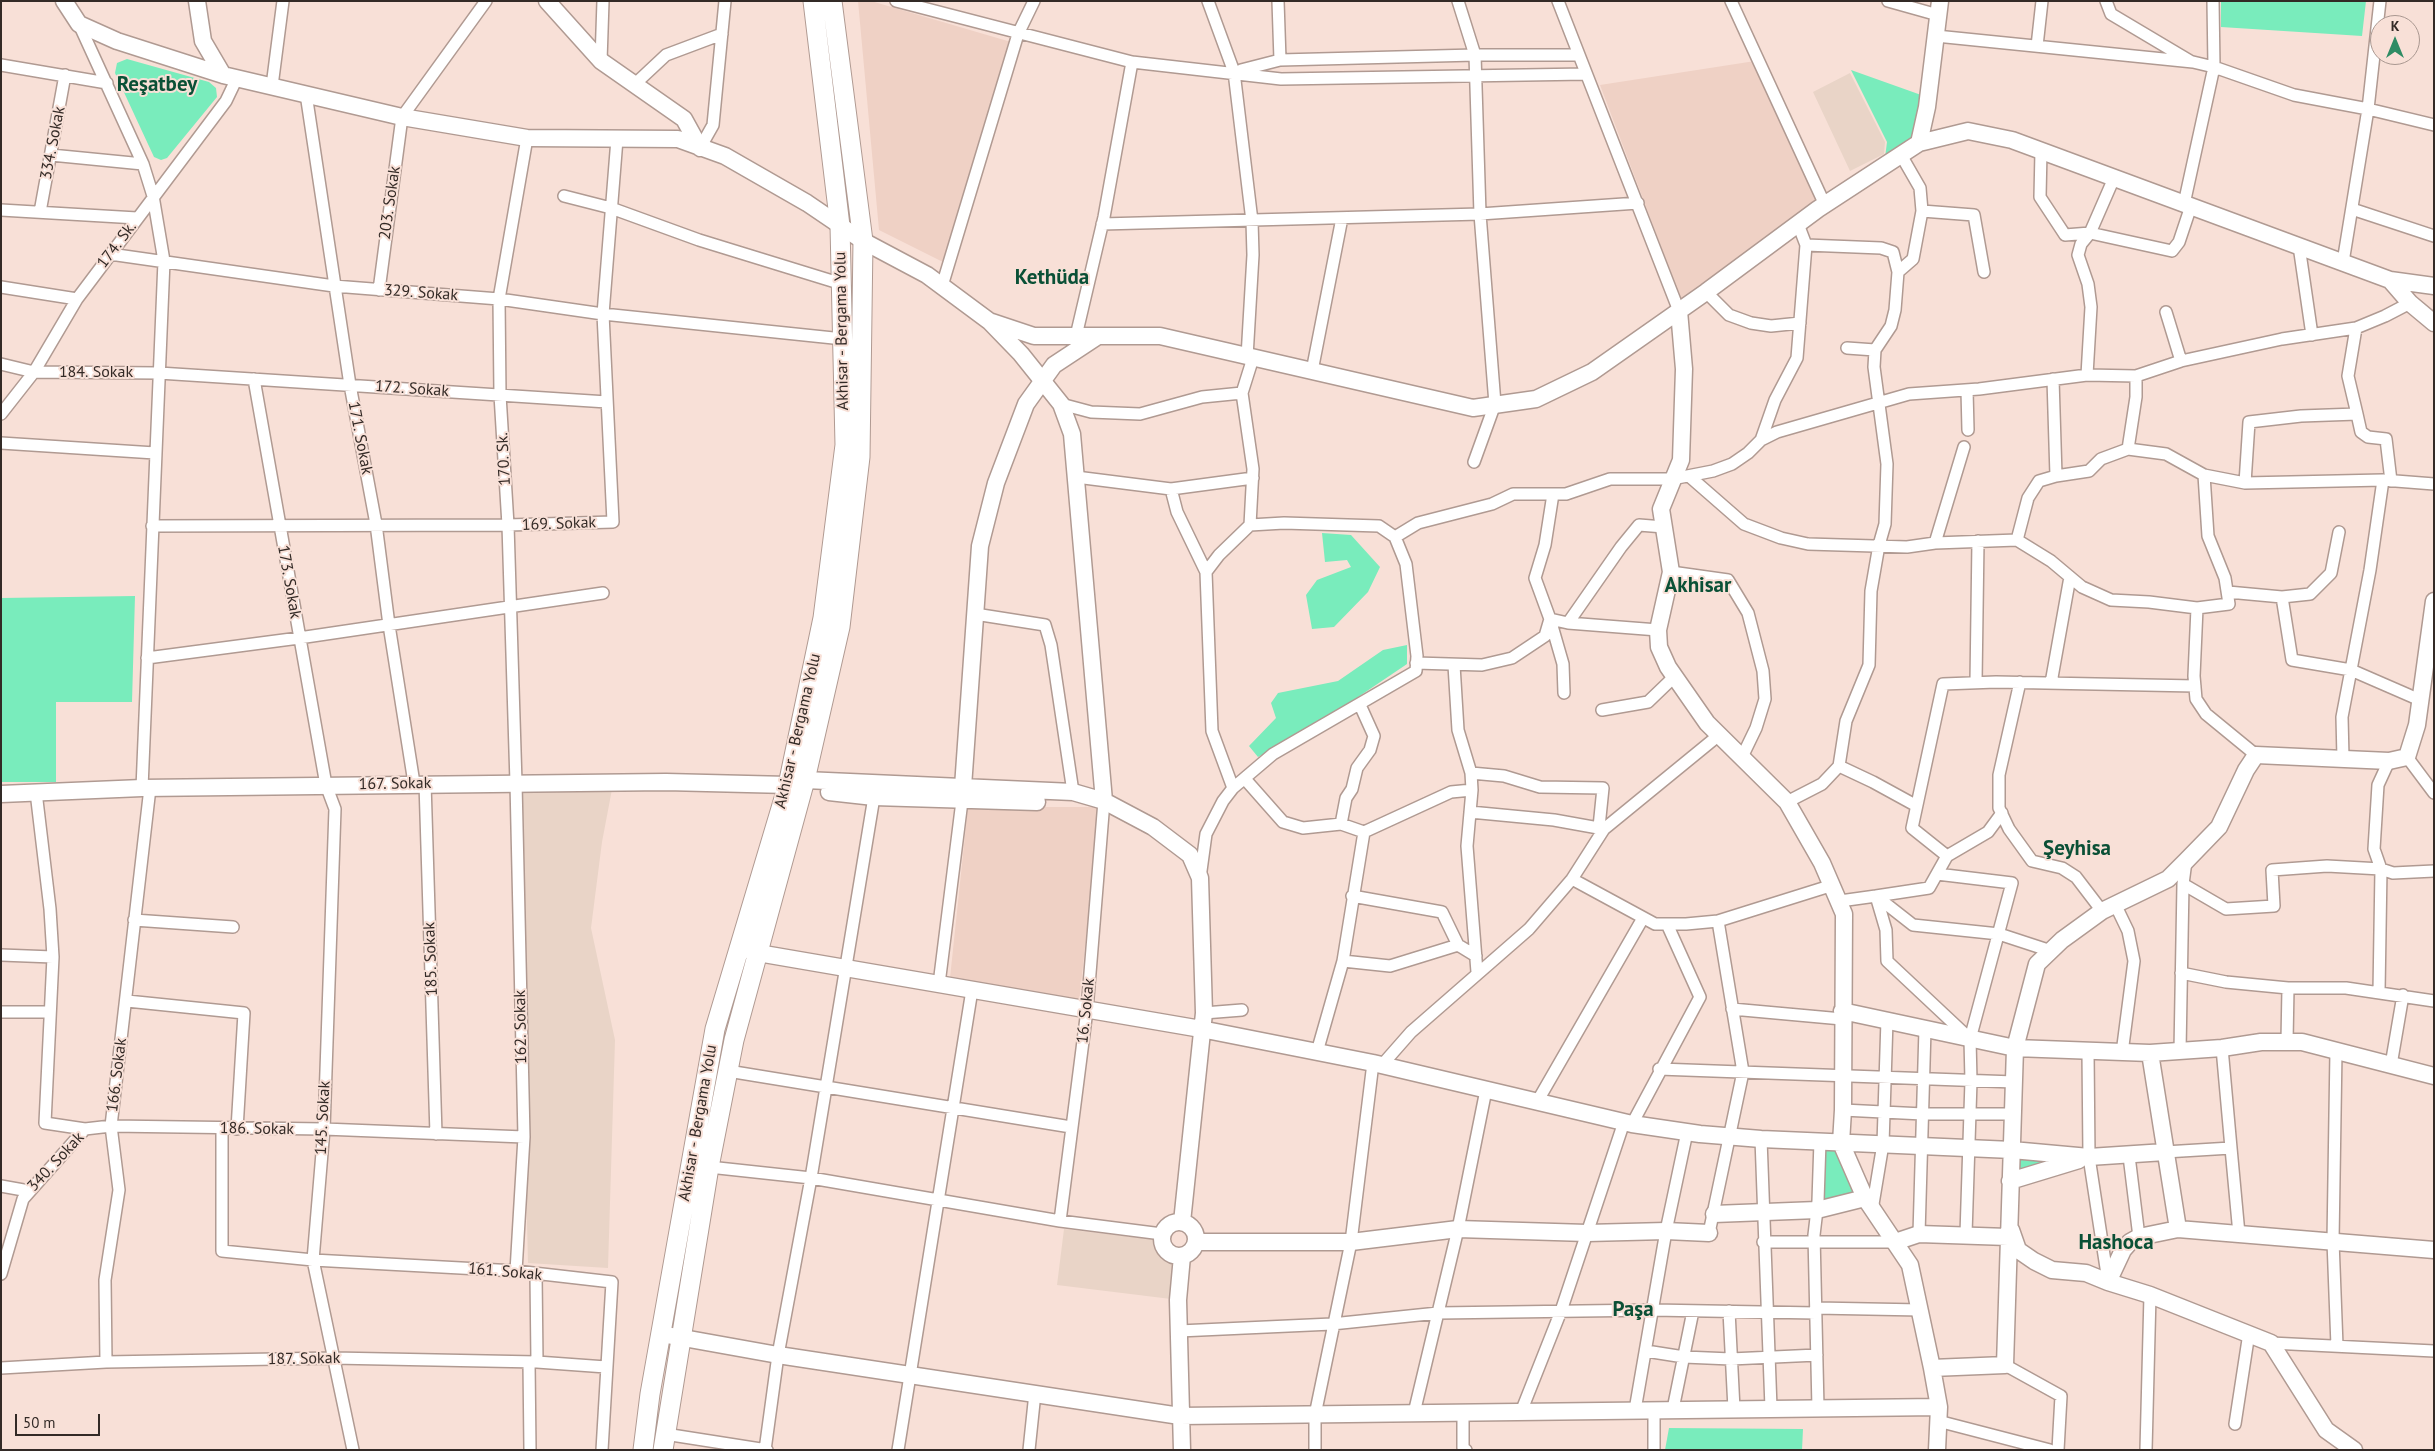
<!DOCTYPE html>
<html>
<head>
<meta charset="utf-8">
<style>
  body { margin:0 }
  #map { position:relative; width:2435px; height:1451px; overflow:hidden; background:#f8e0d7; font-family:"PT Sans",sans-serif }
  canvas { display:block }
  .frame { position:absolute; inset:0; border:2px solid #332a26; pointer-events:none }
  .north { position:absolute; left:2370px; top:15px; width:50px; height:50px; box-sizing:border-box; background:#f8e0d7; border:1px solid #a99790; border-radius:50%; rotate:0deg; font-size:14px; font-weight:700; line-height:20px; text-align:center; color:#332a26 }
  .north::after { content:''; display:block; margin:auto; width:18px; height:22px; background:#2e8c64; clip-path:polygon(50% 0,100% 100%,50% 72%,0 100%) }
  .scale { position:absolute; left:15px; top:1414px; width:85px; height:22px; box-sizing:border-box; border:2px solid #332a26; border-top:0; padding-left:6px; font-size:15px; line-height:18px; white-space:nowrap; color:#332a26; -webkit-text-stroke:4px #f8e0d7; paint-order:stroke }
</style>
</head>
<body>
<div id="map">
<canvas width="2435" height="1451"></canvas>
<div class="frame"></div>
<div class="north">K</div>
<div class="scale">50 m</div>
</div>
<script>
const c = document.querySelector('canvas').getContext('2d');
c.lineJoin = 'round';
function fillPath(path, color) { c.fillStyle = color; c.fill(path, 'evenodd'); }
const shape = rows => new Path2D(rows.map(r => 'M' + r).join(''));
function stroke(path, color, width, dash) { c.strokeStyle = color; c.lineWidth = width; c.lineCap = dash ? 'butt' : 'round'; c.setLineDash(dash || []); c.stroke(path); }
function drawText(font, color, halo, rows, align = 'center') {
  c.font = font + ' "PT Sans",sans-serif'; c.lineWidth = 4; c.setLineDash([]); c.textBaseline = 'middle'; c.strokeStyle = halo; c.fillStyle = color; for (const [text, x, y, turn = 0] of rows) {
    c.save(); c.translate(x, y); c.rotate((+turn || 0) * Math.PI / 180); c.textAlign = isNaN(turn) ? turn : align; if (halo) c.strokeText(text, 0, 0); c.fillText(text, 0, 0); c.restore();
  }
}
const commercial = shape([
  [1850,73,1885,142,1884,154,1850,171,1813,92],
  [516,783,613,784,602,842,591,928,615,1040,608,1268,528,1263],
  [1064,1229,1158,1240,1161,1254,1167,1259,1177,1262,1171,1299,1057,1285]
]);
const built = shape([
  [858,1,871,1,1011,42,945,263,879,230],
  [1755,61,1821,204,1682,302,1600,85],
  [968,807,1100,807,1079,1003,950,978]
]);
const green = shape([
  [2221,1,2366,1,2362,36,2221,27],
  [127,59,209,82,216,88,217,97,167,158,161,160,154,157,115,73,117,63],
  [1851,70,1924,96,1920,133,1885,158,1887,142],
  [1322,533,1351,535,1380,567,1368,592,1334,627,1312,629,1306,595,1317,580,1351,567,1347,560,1325,562],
  [135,596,132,702,56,702,56,782,1,782,1,598],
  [1407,645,1407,664,1327,718,1258,757,1249,746,1276,718,1271,703,1278,693,1338,681,1383,650],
  [1825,1150,1838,1150,1859,1196,1825,1204],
  [2016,1158,2066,1158,2015,1173],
  [1669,1428,1803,1429,1802,1450,1665,1450]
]);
const street = shape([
  [896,1,1132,62,1281,79,1586,74],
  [1208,1,1234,72,1252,221,1253,255,1247,357],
  [1278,1,1280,60],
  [1458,1,1475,55,1480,214,1495,404,1474,462],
  [1558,1,1679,311],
  [1731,1,1825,205],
  [1888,1,1938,15],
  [2106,1,2111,14,2190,61],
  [79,24,143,164,153,196,164,261,142,788],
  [1936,36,2193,62,2214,67,2294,95,2368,109,2434,125],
  [2037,46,2042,1],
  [601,61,603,1],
  [1,65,107,83],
  [1241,70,1280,60,1475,55,1579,55],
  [635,84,666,55,722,34],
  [272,86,283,1],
  [306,94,350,385,376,524,389,625,414,783],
  [700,148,713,125,725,1],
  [2041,151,2040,197,2065,235,2090,233,2172,251,2179,242,2191,206],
  [51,155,143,164],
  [564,196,611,208,699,240,842,284],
  [2184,204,2214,67,2213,1],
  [2352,209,2434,236],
  [1,210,137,218],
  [1922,211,1974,215,1984,272],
  [40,212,65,75],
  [1102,224,1480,214,1638,203],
  [1806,245,1881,248,1893,252,1898,272],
  [2299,246,2312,335],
  [110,254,334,286,499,299,603,314,843,339],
  [2343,262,2368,109,2380,1],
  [942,286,1018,34,1034,1],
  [1,287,77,299],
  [379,290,402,117,486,1],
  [1706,292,1729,315,1751,323,1771,326,1800,323],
  [2166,312,2181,361],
  [2356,328,2348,376,2357,414,2361,432,2368,437,2386,439,2391,481],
  [1076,336,1104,217,1132,62],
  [1847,348,1875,350],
  [1,364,34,372,159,373,607,402],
  [1312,371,1342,218],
  [2087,375,2091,307,2088,284,2078,255,2081,244,2090,233,2114,178],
  [254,379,326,785,335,809,324,1129,313,1260,353,1450],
  [2053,379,2056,476],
  [1967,390,1968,430],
  [1061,404,1091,412,1140,414,1202,397,1242,393],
  [1,414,34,372,77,299,226,101,237,78],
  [1761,440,1775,400,1797,358,1806,245,1798,224],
  [1,443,155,453],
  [2128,449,2136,397,2136,376],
  [1689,476,1744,524,1781,538,1808,544,1907,547,1935,543,2017,540,2051,561,2082,587,2111,600,2149,602,2197,608,2229,604,2225,578,2208,536,2204,475],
  [1076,477,1171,489,1253,478],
  [2245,483,2249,422,2301,416,2357,414],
  [1171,489,1177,512,1206,572],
  [1250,525,1253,469,1242,393,1253,358],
  [152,526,508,525,613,522,603,314,617,139],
  [1395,537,1418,523,1492,504,1513,494,1566,494,1610,479,1672,479,1713,471,1732,464,1748,453,1761,440,1777,432,1909,394,1979,389,2087,375,2136,376,2181,361,2282,339,2356,328,2385,316,2410,303],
  [2017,540,2028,498,2039,481,2056,476,2089,471,2101,459,2128,449,2166,454,2204,475,2245,483,2383,480,2434,484],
  [1935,543,1964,447],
  [1671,572,1728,580,1748,613,1763,671,1765,699,1756,728,1742,757],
  [2228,592,2282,597,2292,660,2351,670,2420,700],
  [2282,597,2310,594,2331,573,2339,532],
  [2197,608,2194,676,2196,699,2206,714,2256,755],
  [975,614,1045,625,1051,645,1073,792],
  [1550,619,1568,623,1658,630],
  [1550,619,1563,664,1564,693],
  [1568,623,1621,547,1639,525,1664,527],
  [147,658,299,638,603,593],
  [1416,663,1482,665,1512,658,1545,636,1550,619,1535,578,1545,545,1553,494],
  [1454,665,1458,730,1471,773,1472,790,1467,846,1477,972],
  [1976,682,1978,541],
  [2020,682,1999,775,1999,808,2009,829,2032,861,2062,868,2076,877,2102,911],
  [2051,683,2070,577],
  [1602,710,1648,702,1675,676],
  [2407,757,2434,793],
  [2343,758,2342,717,2370,570,2383,480],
  [1839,766,1873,782,1915,805],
  [1471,773,1504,776,1540,787,1603,788,1599,827],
  [1245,779,1283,822,1303,828,1341,824,1364,832,1451,792,1472,790],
  [425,783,436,1134],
  [36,792,50,909,53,957,45,1123,85,1129],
  [1787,802,1822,784,1839,766,1846,721,1869,665,1871,591,1879,545,1885,524,1887,464,1874,367,1875,350,1891,326,1895,310,1898,272,1913,259,1922,211,1920,188,1901,155],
  [1470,812,1554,820,1604,829],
  [1341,824,1346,798,1352,789,1357,768,1370,750,1374,736,1360,705],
  [1947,856,1988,832,2002,813],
  [1937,874,2012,883,1970,1039,1971,1081,1966,1234],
  [1200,878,1206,834,1223,801,1233,788,1273,754,1416,671,1417,656,1406,564,1395,537,1379,526,1284,523,1250,525,1219,555,1206,572,1212,731,1233,788],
  [1572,879,1655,924,1686,924,1718,921,1833,885],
  [2183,884,2226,909,2274,906,2272,870,2327,866,2381,869,2393,873,2434,871],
  [1352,896,1442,912,1458,945,1476,956],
  [1840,901,1876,896,1913,925,1999,934,2051,951],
  [2115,904,2128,931,2134,961,2122,1053],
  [134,920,233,927],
  [1,955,53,957],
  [1343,961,1390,966,1458,945],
  [2181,973,2226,982,2288,988,2346,988,2434,1001],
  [939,984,962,801],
  [2379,992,2381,869,2374,849,2378,785,2389,761],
  [127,1001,244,1013,237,1129],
  [1732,1009,1842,1019],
  [1,1012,50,1012],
  [1204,1013,1242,1010],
  [1968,1037,1887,961,1886,930,1876,896,1929,888,1947,856,1912,828,1943,684,1996,682,2195,686],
  [2287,1041,2288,988],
  [2180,1051,2183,884,2186,861],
  [2336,1051,2333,1241,2337,1346],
  [1317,1052,1343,961,1364,832],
  [2088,1052,2089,1157,2108,1281],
  [1382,1065,1411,1032,1529,929,1572,879,1604,829,1719,735],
  [2391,1065,2403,995],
  [1659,1069,2014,1082],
  [728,1071,1071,1127],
  [1537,1102,1643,918],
  [1843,1110,1923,1114,2013,1114],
  [1632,1124,1700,997,1667,924],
  [222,1129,222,1251,313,1260,516,1271,612,1282,602,1450],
  [1761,1139,1771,1408],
  [2231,1148,2239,1234],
  [2165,1152,2231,1148,2222,1048],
  [2129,1156,2139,1237],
  [709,1167,811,1178,1060,1221,1162,1234],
  [1,1186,29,1191],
  [1872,1210,1883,1144,1887,1020],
  [1060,1221,1087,1010,1104,801],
  [1709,1233,1743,1072,1718,921],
  [1919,1234,1925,1029],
  [1763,1242,1895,1242],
  [516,1271,524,1137,516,783,508,525,500,395,499,299,527,138],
  [1,1274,23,1199,85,1129,111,1126,324,1129,524,1137],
  [536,1274,537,1362],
  [1816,1308,1921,1310],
  [1729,1311,1734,1409],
  [1179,1331,1332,1324,1438,1313,1653,1310,1816,1313],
  [2271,1343,2434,1351],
  [1646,1351,1684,1357,1731,1359,1817,1355],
  [106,1362,105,1280,119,1190,111,1126,150,788],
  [529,1362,530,1450],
  [2005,1365,2061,1396,2058,1450],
  [1,1368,106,1362,333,1358,537,1362,606,1367],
  [1818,1408,1814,1235,1818,1201,1820,1141],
  [1673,1409,1693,1311],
  [1635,1410,1666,1231,1687,1132],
  [1654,1410,1654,1450],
  [1521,1412,1561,1311,1624,1122],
  [1414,1413,1458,1229,1486,1090],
  [1463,1413,1463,1448,1466,1450],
  [1938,1421,2050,1450],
  [2235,1424,2249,1333],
  [665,1434,767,1450],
  [765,1450,778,1355,811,1178,874,797],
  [898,1450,972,990],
  [1029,1450,1035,1393],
  [1315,1450,1315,1415,1351,1242,1373,1063],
  [2146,1450,2150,1295]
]);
const secondary = shape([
  [64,1,79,24,117,41,223,75,402,117,527,138,678,139,725,156,807,203,863,241,927,275,989,321,1021,354,1061,404,1072,434,1104,801],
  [197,1,203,41,223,75],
  [547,1,601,61,684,119,700,148],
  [1919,143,1927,107,1940,1],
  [2390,280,2410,303,2434,323],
  [1679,311,1684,369,1681,460,1661,509,1671,572,1658,630,1659,647,1668,667,1707,723,1787,802,1822,863,1844,914,1843,1110,1841,1143,1865,1198,1910,1265,1932,1368,1939,1407,1937,1450],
  [989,321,1034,336,1160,336,1473,408,1536,399,1592,372,1706,292,1818,209,1919,143,1968,131,2012,140,2390,280,2434,286],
  [829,792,874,797,1037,802],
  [1,794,142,788,666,782,788,785,805,780,1073,792,1104,801,1153,827,1190,855,1200,878,1204,1013,1182,1222],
  [962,801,980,546,996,483,1026,404,1054,365,1098,336],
  [739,947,758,953,1201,1029,1373,1063,1632,1124,1700,1134,1761,1139,2012,1150,2089,1157,2165,1152],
  [1842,1011,2015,1048,2150,1053,2222,1048,2261,1042,2302,1042,2434,1076],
  [2150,1053,2178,1229],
  [2010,1181,2079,1160],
  [1714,1214,1817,1210,1865,1198],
  '1162 1239a17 17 0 1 1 34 0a17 17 0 1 1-34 0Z',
  [2011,1230,2018,1250,2034,1261,2052,1270,2086,1273,2108,1282,2123,1250,2130,1242,2139,1237,2178,1229,2434,1250],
  [1196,1242,1351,1242,1458,1229,1587,1233,1666,1231,1709,1233],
  [1895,1242,1919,1234,2008,1237],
  [1182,1256,1178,1300,1182,1450],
  [2108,1282,2150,1295,2271,1343,2326,1430,2354,1450],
  [661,1334,778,1355,1180,1416,1939,1407],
  [1932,1368,2005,1365,2015,1048,2037,964,2062,940,2102,911,2168,879,2186,861,2219,827,2246,770,2256,755,2389,761,2407,757,2417,725,2434,601]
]);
const primary = shape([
  [643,1450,650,1394,715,1029,788,785,823,618,845,445,840,226,813,1],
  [663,1450,709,1167,734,1040,805,780,840,627,860,457,863,241,832,1]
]);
const streetNames = [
  ["334. Sokak",53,143,-79],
  ["203. Sokak",390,203,-82],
  ["174. Sk.",117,245,-53],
  ["329. Sokak",421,293,4],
  ["Akhisar - Bergama Yolu",842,331,-91],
  ["184. Sokak",96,372],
  ["172. Sokak",412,389,4],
  ["171. Sokak",360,438,79],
  ["170. Sk.",504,459,-93],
  ["169. Sokak",559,524,-2],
  ["173. Sokak",289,582,80],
  ["Akhisar - Bergama Yolu",798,731,-77],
  ["167. Sokak",395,784,-1],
  ["185. Sokak",431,959,-92],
  ["16. Sokak",1086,1011,-84],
  ["162. Sokak",521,1027,-91],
  ["166. Sokak",117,1075,-83],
  ["145. Sokak",323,1118,-87],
  ["Akhisar - Bergama Yolu",698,1123,-80],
  ["186. Sokak",257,1129,1],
  ["340. Sokak",56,1162,-47],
  ["161. Sokak",505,1272,5],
  ["187. Sokak",304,1359,-1]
];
const districtNames = [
  ["Reşatbey",157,85],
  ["Kethüda",1052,278],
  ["Akhisar",1698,586],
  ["Şeyhisa",2077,849],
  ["Hashoca",2116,1243],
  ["Paşa",1633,1310]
];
fillPath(commercial, '#e9d4c7');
fillPath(built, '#efd1c5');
fillPath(green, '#79ecbc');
stroke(street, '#b09a92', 14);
stroke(secondary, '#b09a92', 19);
stroke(primary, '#b09a92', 21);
stroke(street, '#fff', 11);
stroke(secondary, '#fff', 16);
stroke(primary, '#fff', 19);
drawText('16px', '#332a26', '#f8e0d7', streetNames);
drawText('bold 21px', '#0a5036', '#f8e0d7', districtNames);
</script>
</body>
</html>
